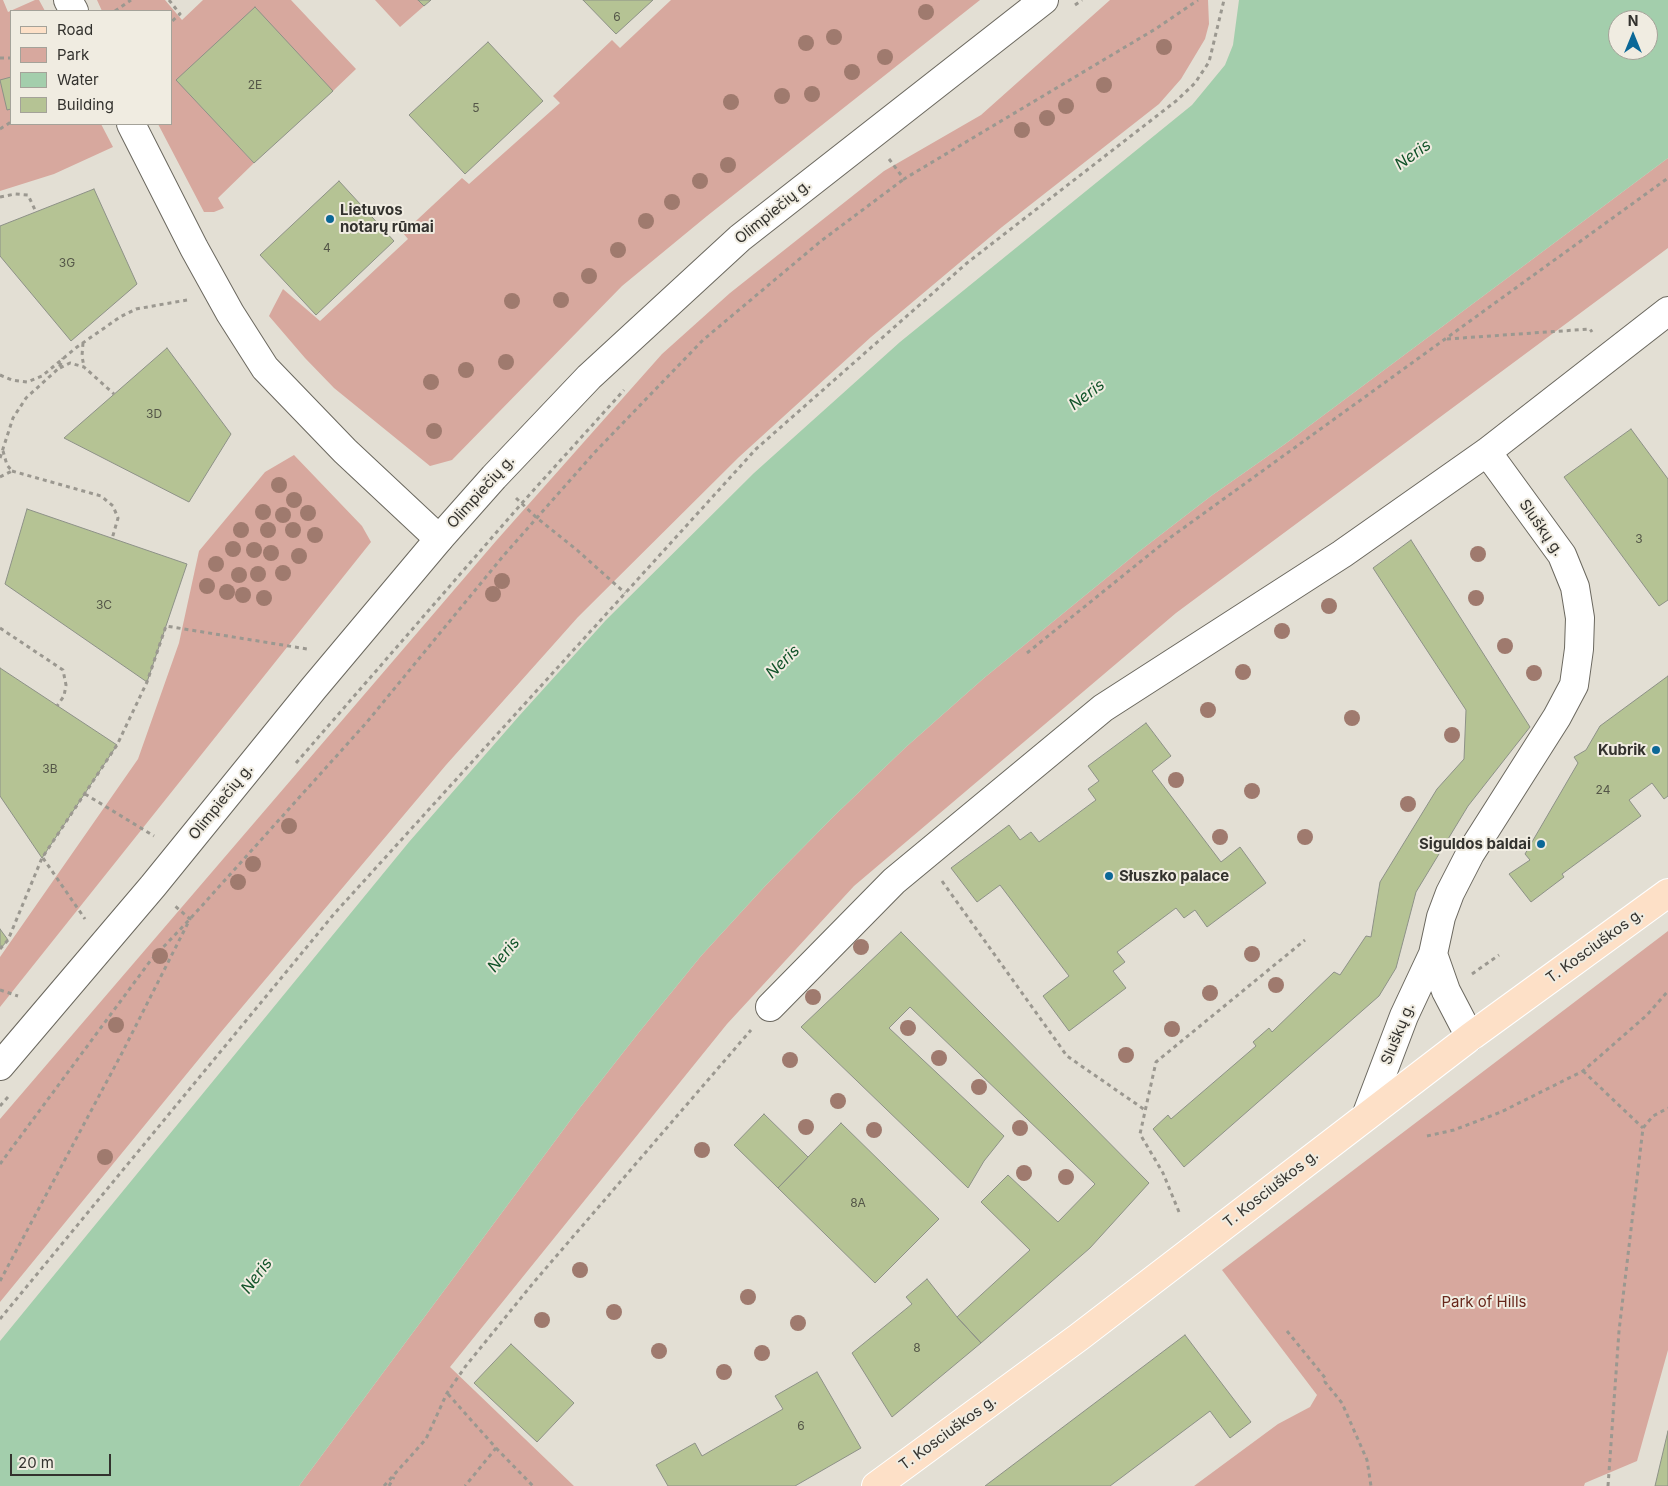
<!DOCTYPE html>
<html>
<head>
<meta charset="utf-8">
<style>
  body { margin:0 }
  #map { position:relative; width:1668px; height:1486px; overflow:hidden; background:#e3dfd4; font-family:Inter,sans-serif }
  canvas { display:block }
  .legend { position:absolute; left:10px; top:10px; width:162px; height:115px; box-sizing:border-box; background:#f0ece1; border:1px solid #a4a299; margin:0; padding:6px 9px; list-style:none; font-size:15px; color:#33322e }
  .legend li { display:flex; align-items:center; gap:10px; height:25px }
  .legend b { width:25px; border:1px solid #a4a299 }
  .north { position:absolute; left:1608px; top:10px; width:50px; height:50px; box-sizing:border-box; background:#f0ece1; border:1px solid #a4a299; border-radius:50%; rotate:0deg; font-size:14px; font-weight:700; line-height:20px; text-align:center; color:#33322e }
  .north::after { content:''; display:block; margin:auto; width:18px; height:22px; background:#0b6897; clip-path:polygon(50% 0,100% 100%,50% 72%,0 100%) }
  .scale { position:absolute; left:10px; top:1454px; width:101px; height:22px; box-sizing:border-box; border:2px solid #33322e; border-top:0; padding-left:6px; font-size:15px; line-height:18px; white-space:nowrap; color:#33322e; -webkit-text-stroke:4px #f0ece1; paint-order:stroke }
</style>
</head>
<body>
<div id="map">
<canvas width="1668" height="1486"></canvas>
<ul class="legend">
<li><b style="height:6px;background:#fde0c7"></b>Road</li>
<li><b style="height:14px;background:#d7a89e"></b>Park</li>
<li><b style="height:14px;background:#a3ceac"></b>Water</li>
<li><b style="height:14px;background:#b5c394"></b>Building</li>
</ul>
<div class="north">N</div>
<div class="scale">20 m</div>
</div>
<script>
const c = document.querySelector('canvas').getContext('2d');
c.lineJoin = 'round';
function fillPath(path, color) { c.fillStyle = color; c.fill(path, 'evenodd'); }
const shape = rows => new Path2D(rows.map(r => 'M' + r).join(''));
function stroke(path, color, width, dash) { c.strokeStyle = color; c.lineWidth = width; c.lineCap = dash ? 'butt' : 'round'; c.setLineDash(dash || []); c.stroke(path); }
function drawText(font, color, halo, rows, align = 'center') {
  c.font = font + ' Inter,sans-serif'; c.lineWidth = 4; c.setLineDash([]); c.textBaseline = 'middle'; c.strokeStyle = halo; c.fillStyle = color; for (const [text, x, y, turn = 0] of rows) {
    c.save(); c.translate(x, y); c.rotate((+turn || 0) * Math.PI / 180); c.textAlign = isNaN(turn) ? turn : align; if (halo) c.strokeText(text, 0, 0); c.fillText(text, 0, 0); c.restore();
  }
}
const green = shape([
  [0,0,3,0,8,12,35,0,39,0,45,11,11,11,11,124,101,124,113,147,54,174,0,191],
  [97,0,165,0,182,20,203,0,291,0,356,69,333,91,177,80,254,163,218,198,224,208,214,212,204,212,158,124,171,124,171,11,102,11],
  [375,0,418,0,424,6,400,27],
  [671,0,980,0,707,216,622,286,452,460,430,466,334,388,305,358,269,316,273,308,283,289,320,321,408,239,403,233,462,178,469,184,560,103,553,96,612,40,620,48],
  [1110,0,1208,0,1209,24,1205,39,1181,79,1159,104,1002,227,871,337,739,457,578,617,446,765,221,1032,0,1302,0,1119,496,541,662,354,730,293,884,171,981,115],
  [1668,158,1668,248,1176,613,854,886,727,1024,450,1367,574,1486,299,1486,578,1110,640,1031,701,956,766,885,835,815,906,747,984,678,1137,553,1211,496,1285,444],
  [294,455,362,526,371,542,0,1007,0,957,138,759,179,643,199,551,265,472],
  [1668,931,1668,1350,1637,1461,1585,1483,1584,1486,1194,1486,1278,1424,1310,1407,1317,1395,1222,1270]
]);
const water = shape([
  [1239,0,1668,0,1668,158,1285,444,1211,496,1137,553,984,678,906,747,835,815,766,885,701,956,640,1031,578,1110,299,1486,0,1486,0,1341,409,842,519,716,606,620,754,473,900,342,1192,105,1225,65,1233,45],
  [1618,20,1648,20,1648,50,1618,50]
]);
const building = shape([
  [418,0,431,0,424,6,418,0],
  [583,0,653,0,616,34,583,0],
  [255,7,333,91,254,163,176,80,255,7],
  [488,42,543,101,465,174,409,115,488,42],
  [11,77,11,109,7,110,0,80,11,77],
  [339,181,394,241,316,315,260,255,339,181],
  [94,189,137,284,71,341,0,256,0,226,94,189],
  [167,348,231,434,189,502,64,438,167,348],
  [1631,429,1668,479,1668,600,1659,606,1564,477,1631,429],
  [27,509,187,564,147,682,5,584,27,509],
  [1411,540,1530,727,1468,806,1416,892,1396,968,1379,996,1184,1167,1153,1129,1168,1115,1171,1119,1256,1046,1253,1042,1269,1028,1272,1032,1334,972,1340,975,1366,936,1371,937,1380,882,1437,789,1464,759,1466,710,1373,568,1411,540],
  [0,668,117,745,42,858,0,796,0,668],
  [1668,676,1668,796,1664,799,1652,783,1629,800,1641,816,1562,874,1564,877,1531,902,1509,874,1530,860,1525,854,1578,763,1574,757,1586,750,1600,726,1668,676],
  [1146,723,1171,756,1152,771,1221,862,1240,847,1266,883,1207,927,1195,910,1184,918,1176,908,1117,952,1125,962,1113,971,1126,988,1069,1031,1043,996,1069,976,1000,885,977,902,951,868,1009,825,1020,840,1031,832,1039,842,1096,800,1088,789,1099,781,1088,766,1146,723],
  [0,929,8,940,0,949,0,929],
  [901,932,1149,1183,1090,1248,981,1343,957,1317,1030,1250,981,1202,1008,1175,1058,1222,1095,1184,910,1007,889,1028,1004,1136,984,1161,968,1188,801,1027,901,932],
  [764,1114,808,1157,778,1188,734,1145,764,1114],
  [841,1123,939,1219,875,1283,778,1188,841,1123],
  [927,1279,957,1317,981,1343,892,1417,852,1353,912,1304,906,1297,927,1279],
  [1185,1335,1251,1422,1230,1438,1210,1411,1110,1486,985,1486,1185,1335],
  [511,1344,574,1403,537,1442,474,1383,511,1344],
  [817,1372,861,1448,795,1486,668,1486,656,1465,695,1443,702,1456,783,1409,775,1396,817,1372],
  [1668,1431,1668,1486,1655,1486,1668,1431]
]);
const path = shape([
  [169,0,180,14,171,22],
  [1075,5,1082,0],
  [115,11,131,0],
  [0,58,11,58],
  [0,129,11,122],
  [889,159,904,179,1157,28,1198,0],
  [0,197,15,194,28,195,36,212],
  [1447,339,1590,329,1592,332],
  [83,343,82,356,84,367],
  [60,368,70,363,84,367,114,394],
  [0,375,12,380,27,382,42,376,77,347,120,317,136,309,187,300],
  [0,458,13,418,26,398,59,368,63,358],
  [12,471,101,496,113,506,118,518,112,539],
  [0,477,12,471,7,465,3,451],
  [516,498,537,518,577,550,625,593],
  [0,628,63,670,66,685,64,696,57,706],
  [1027,653,1171,537,1668,178],
  [296,763,522,503,624,390],
  [85,794,154,836],
  [43,858,85,919],
  [942,881,1067,1056,1145,1110],
  [0,949,8,940,42,858,117,745,147,682,166,626,307,649],
  [1472,974,1499,955],
  [0,990,18,996],
  [1583,1071,1643,1128],
  [0,1106,8,1097],
  [1427,1136,1454,1130,1501,1112,1583,1071,1647,1015,1668,991],
  [0,1164,151,960,190,919,367,722,504,555,595,452,703,340,821,241,904,179],
  [1179,1212,1163,1173,1140,1134,1156,1062,1305,940],
  [0,1281,122,1053,190,919,175,906],
  [0,1319,334,914,756,449,967,263,1176,101,1195,83,1209,62,1224,0],
  [1287,1331,1326,1379,1325,1382,1342,1403,1367,1460,1371,1486],
  [448,1394,496,1448,465,1486],
  [496,1448,533,1486],
  [384,1486,426,1439,447,1393,465,1367,534,1282,751,1030],
  [389,1486,394,1477],
  [1608,1486,1619,1331,1643,1128,1653,1116,1668,1108]
]);
const minor = shape([
  [68,0,74,11],
  [131,124,194,248,230,313,265,368,345,451,439,539],
  [1433,954,1446,991,1470,1037],
  [770,1007,894,881,1103,708,1342,554,1487,452,1668,311],
  [1366,1116,1404,1016,1433,954,1441,917,1450,893,1470,854,1557,717,1574,685,1579,649,1580,618,1575,587,1562,555,1487,452]
]);
const tertiary = shape([
  [0,1066,153,886,313,689,439,539,494,477,589,377,740,238,1044,0]
]);
const primary = shape([
  [876,1486,1079,1337,1470,1037,1668,893]
]);
const trees = [
  [926,12],
  [834,37],
  [806,43],
  [1164,47],
  [885,57],
  [852,72],
  [1104,85],
  [812,94],
  [782,96],
  [731,102],
  [1066,106],
  [1047,118],
  [1022,130],
  [728,165],
  [700,181],
  [672,202],
  [646,221],
  [618,250],
  [589,276],
  [561,300],
  [512,301],
  [506,362],
  [466,370],
  [431,382],
  [434,431],
  [279,485],
  [294,500],
  [263,512],
  [308,513],
  [283,515],
  [241,530],
  [268,530],
  [293,530],
  [315,535],
  [233,549],
  [254,550],
  [271,553],
  [1478,554],
  [299,556],
  [216,564],
  [283,573],
  [258,574],
  [239,575],
  [502,581],
  [207,586],
  [227,592],
  [493,594],
  [243,595],
  [264,598],
  [1476,598],
  [1329,606],
  [1282,631],
  [1505,646],
  [1243,672],
  [1534,673],
  [1208,710],
  [1352,718],
  [1452,735],
  [1176,780],
  [1252,791],
  [1408,804],
  [289,826],
  [1220,837],
  [1305,837],
  [253,864],
  [238,882],
  [861,947],
  [1252,954],
  [160,956],
  [1276,985],
  [1210,993],
  [813,997],
  [116,1025],
  [908,1028],
  [1172,1029],
  [1126,1055],
  [939,1058],
  [790,1060],
  [979,1087],
  [838,1101],
  [806,1127],
  [1020,1128],
  [874,1130],
  [702,1150],
  [105,1157],
  [1024,1173],
  [1066,1177],
  [580,1270],
  [748,1297],
  [614,1312],
  [542,1320],
  [798,1323],
  [659,1351],
  [762,1353],
  [724,1372]
];
const markers = [
  [330,219,5,"#0b6897"],
  [1656,750,5,"#0b6897"],
  [1541,844,5,"#0b6897"],
  [1109,876,5,"#0b6897"]
];
const numberNames = [
  ["6",617,17],
  ["2E",255,85],
  ["5",476,108],
  ["4",327,248],
  ["3G",67,263],
  ["3D",154,414],
  ["3",1639,539],
  ["3C",104,605],
  ["3B",50,769],
  ["24",1603,790],
  ["8A",858,1203],
  ["8",917,1348],
  ["6",801,1426]
];
const poiNames = [
  ["Lietuvos",340,210],
  ["notarų rūmai",340,227],
  ["Kubrik",1646,750,"right"],
  ["Siguldos baldai",1531,844,"right"],
  ["Słuszko palace",1119,876]
];
const streetNames = [
  ["Olimpiečių g.",773,212,-39],
  ["Olimpiečių g.",481,492,-48],
  ["Sluškų g.",1541,528,55],
  ["Olimpiečių g.",221,802,-51],
  ["T. Kosciuškos g.",1595,946,-36],
  ["Sluškų g.",1398,1034,-68],
  ["T. Kosciuškos g.",1271,1189,-38],
  ["T. Kosciuškos g.",948,1433,-36]
];
const parkNames = [
  ["Park of Hills",1484,1302]
];
const waterNames = [
  ["Neris",1413,155,-36],
  ["Neris",1087,395,-37],
  ["Neris",783,662,-44],
  ["Neris",504,955,-50],
  ["Neris",257,1276,-53]
];
fillPath(green, '#d7a89e');
fillPath(water, '#a3ceac');
fillPath(building, '#b5c394');
stroke(building, '#8d9187', 1);
stroke(minor, '#6b685f', 30);
stroke(tertiary, '#6b685f', 30);
stroke(primary, '#fff', 30);
stroke(path, '#9b9890', 3, [4, 4]);
stroke(minor, '#fff', 28);
stroke(tertiary, '#fff', 28);
stroke(primary, '#fde0c7', 28);
c.fillStyle = '#9f7a6e';
for (const [x, y] of trees) { c.beginPath(); c.arc(x, y, 8, 0, 2 * Math.PI); c.fill(); }
for (const [x, y, r, color] of markers) { const dot = new Path2D(); dot.arc(x, y, r, 0, 2 * Math.PI); c.fillStyle = color; c.fill(dot); stroke(dot, '#f0ece1', 2); }
drawText('12px', '#545648', null, numberNames);
drawText('bold 15px', '#33322e', '#f0ece1', poiNames, 'left');
drawText('15px', '#33322e', '#f0ece1', streetNames);
drawText('15px', '#67271b', '#f0ece1', parkNames);
drawText('italic 16px', '#115329', '#f0ece1', waterNames);
</script>
</body>
</html>
